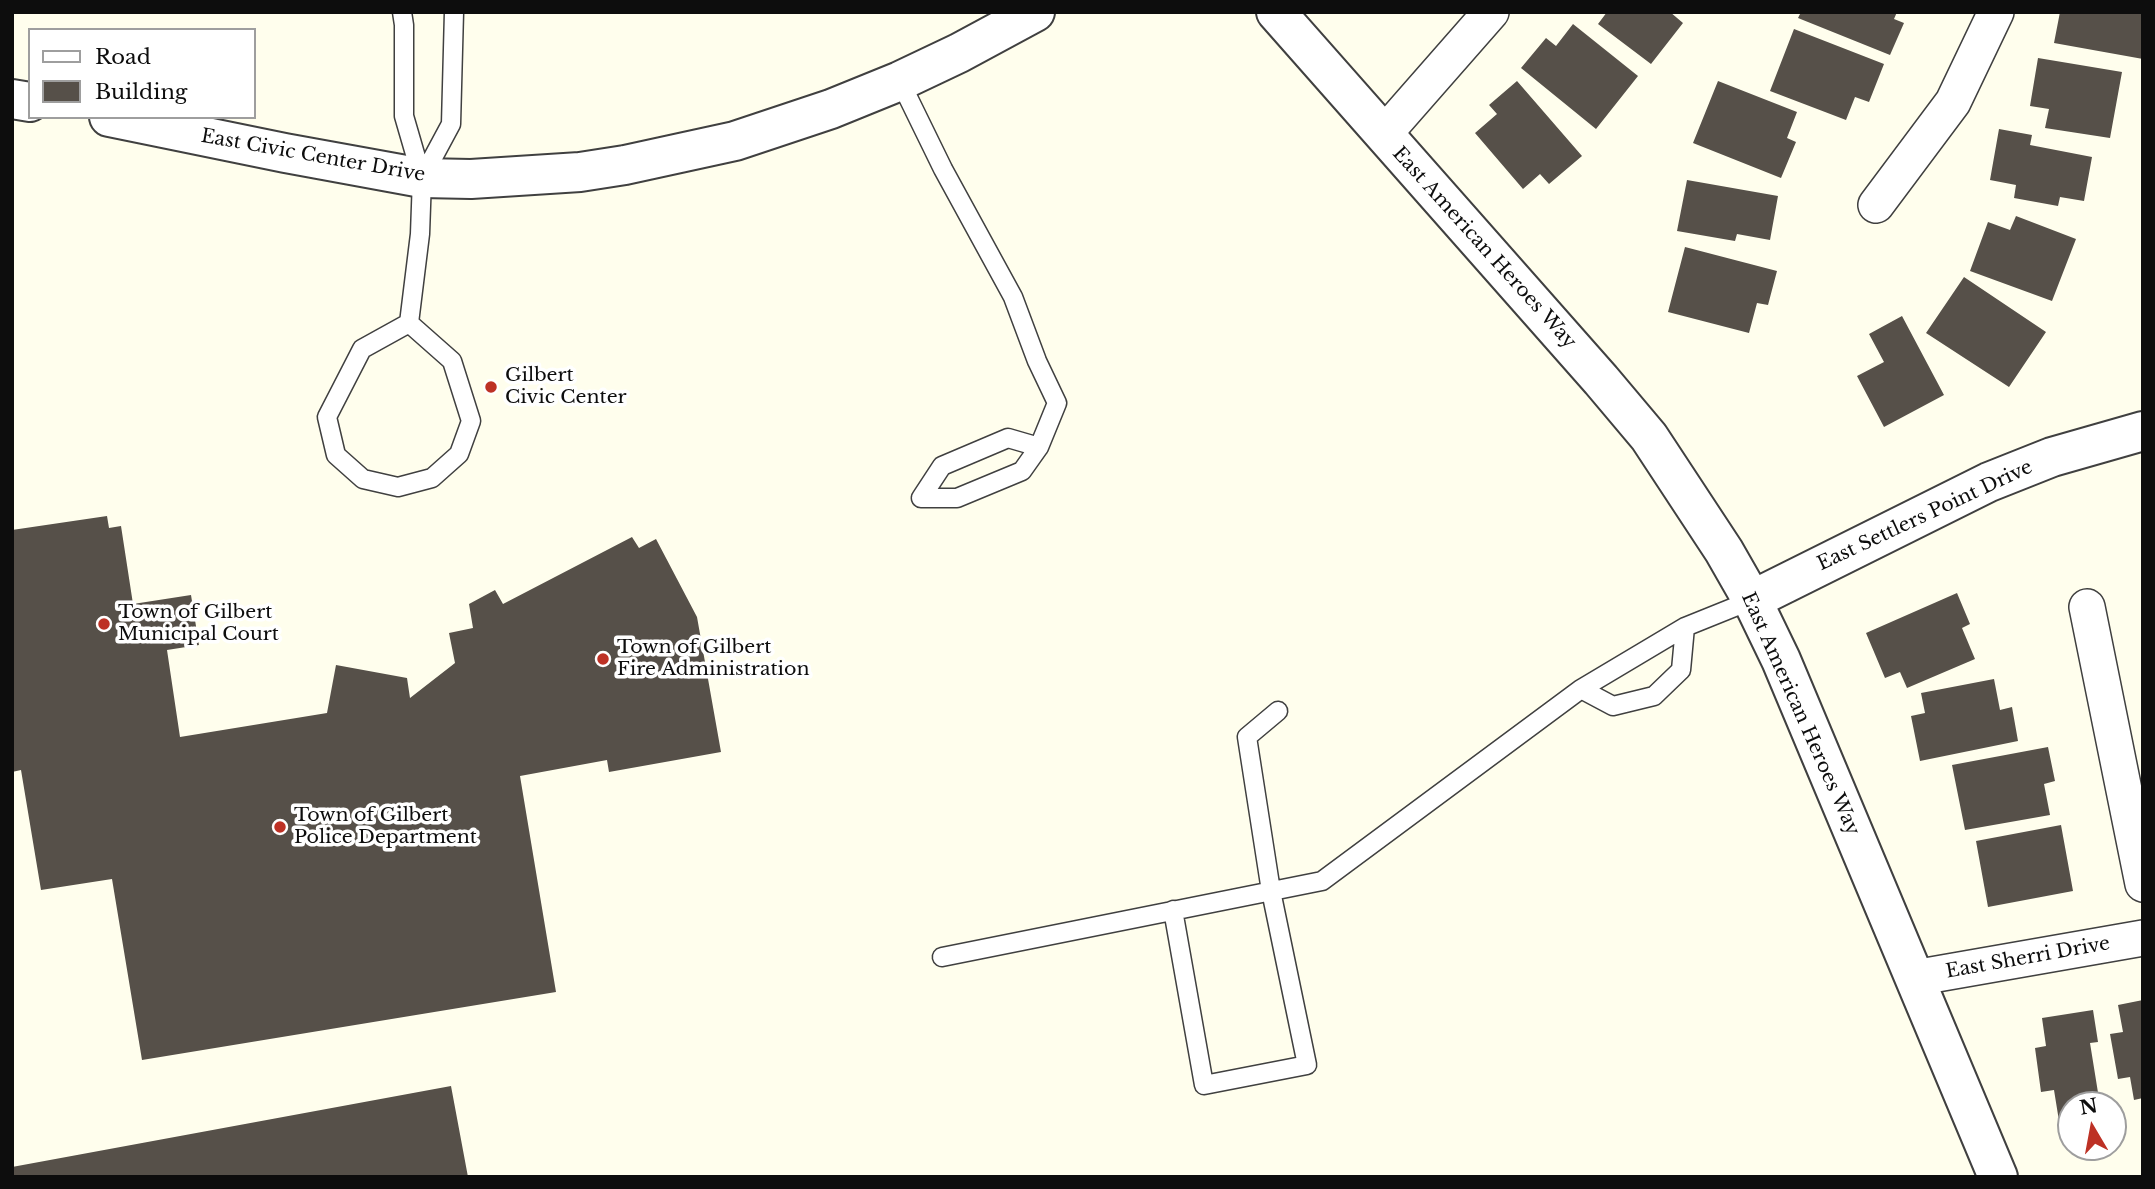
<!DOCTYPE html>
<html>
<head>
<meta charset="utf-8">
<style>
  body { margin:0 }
  #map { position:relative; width:2155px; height:1189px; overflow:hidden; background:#fffeed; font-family:"Libre Baskerville",serif }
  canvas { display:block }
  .frame { position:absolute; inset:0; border:14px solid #0d0d0d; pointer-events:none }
  .legend { position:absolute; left:28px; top:28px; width:228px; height:91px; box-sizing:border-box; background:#fff; border:2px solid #9e9e9e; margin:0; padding:9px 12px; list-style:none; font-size:21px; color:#0d0d0d }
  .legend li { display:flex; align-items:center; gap:14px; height:35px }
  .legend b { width:35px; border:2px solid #9e9e9e }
  .north { position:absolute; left:2057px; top:1091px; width:70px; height:70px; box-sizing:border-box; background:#fff; border:2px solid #9e9e9e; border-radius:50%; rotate:350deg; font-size:19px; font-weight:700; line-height:28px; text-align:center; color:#0d0d0d }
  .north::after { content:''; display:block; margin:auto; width:24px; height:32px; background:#bd3125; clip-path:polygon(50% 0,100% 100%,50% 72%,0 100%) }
</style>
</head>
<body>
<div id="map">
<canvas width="2155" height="1189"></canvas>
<div class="frame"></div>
<ul class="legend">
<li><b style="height:9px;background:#fff"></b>Road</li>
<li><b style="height:19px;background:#565049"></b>Building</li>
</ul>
<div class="north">N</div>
</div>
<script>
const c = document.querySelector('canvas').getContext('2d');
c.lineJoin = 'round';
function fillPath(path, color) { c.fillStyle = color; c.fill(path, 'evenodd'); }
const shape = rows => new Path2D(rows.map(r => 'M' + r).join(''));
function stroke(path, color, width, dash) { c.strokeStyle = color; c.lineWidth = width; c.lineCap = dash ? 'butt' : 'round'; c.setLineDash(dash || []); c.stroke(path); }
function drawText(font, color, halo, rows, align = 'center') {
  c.font = font + ' "Libre Baskerville",serif'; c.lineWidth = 7; c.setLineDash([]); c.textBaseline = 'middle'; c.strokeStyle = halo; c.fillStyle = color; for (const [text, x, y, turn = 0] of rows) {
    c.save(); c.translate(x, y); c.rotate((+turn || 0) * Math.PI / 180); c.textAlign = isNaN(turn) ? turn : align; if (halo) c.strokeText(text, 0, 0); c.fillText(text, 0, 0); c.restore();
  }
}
const building = shape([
  [1607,12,1670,12,1683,23,1651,64,1598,24],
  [1801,12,1897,12,1894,19,1904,23,1890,55,1798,18],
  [2060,12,2143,12,2143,59,2054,43],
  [1573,24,1638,76,1596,129,1521,68,1546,38,1556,46],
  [1794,29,1884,64,1869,102,1855,97,1846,120,1770,91],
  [2038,58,2122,72,2110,138,2045,128,2049,109,2030,106],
  [1517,81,1582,156,1549,184,1540,174,1523,189,1475,133,1497,114,1489,105],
  [1718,81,1797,112,1787,138,1796,142,1781,178,1693,143],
  [1999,129,2032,135,2030,145,2092,157,2084,201,2060,197,2058,206,2014,198,2016,185,1990,180],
  [1687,180,1778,196,1770,240,1737,234,1735,241,1677,231],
  [2016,216,2076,239,2052,301,1970,271,1988,222,2010,230],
  [1685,247,1777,271,1768,305,1757,303,1749,333,1668,312],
  [1964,277,2046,332,2009,387,1926,333],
  [1902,316,1944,395,1884,427,1857,376,1884,362,1869,334],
  [107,516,109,528,121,526,133,604,191,595,199,645,167,650,180,737,327,713,336,665,407,678,410,698,455,663,449,633,473,628,469,604,495,590,503,604,632,537,639,548,656,539,697,617,721,752,609,772,607,760,520,776,556,992,142,1060,112,879,41,890,21,770,12,772,12,530],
  [1957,593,1970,624,1962,628,1975,659,1907,688,1900,672,1885,678,1866,633],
  [1994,679,2000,710,2012,707,2018,741,1920,761,1911,716,1925,713,1921,693],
  [2048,747,2055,781,2044,784,2050,815,1965,830,1952,765],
  [2061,825,2073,891,1988,907,1976,841],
  [2143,1000,2143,1098,2134,1100,2130,1077,2118,1079,2110,1034,2123,1032,2118,1005],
  [2093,1010,2098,1042,2090,1043,2100,1105,2071,1105,2071,1119,2059,1121,2054,1090,2041,1092,2035,1048,2046,1046,2042,1018],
  [451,1086,468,1177,12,1177,12,1167]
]);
const service = shape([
  [402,12,404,25,404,116,422,178,420,234,409,323],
  [900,81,943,169,1013,297,1037,361,1057,403,1039,447,1022,471,957,498,921,498],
  [422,178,451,124,454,12],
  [409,323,452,361,471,421,459,454,432,478,398,487,363,479,336,455,327,417,362,349,409,323],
  [921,498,942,466,1008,438,1039,447],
  [1581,689,1613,706,1654,696,1681,670,1685,627],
  [1173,910,1204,1085,1307,1065,1271,891,1247,737,1278,711],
  [942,957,1322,881,1581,689,1685,627,1752,600]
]);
const minor = shape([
  [1384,134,1491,12],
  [1876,205,1953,102,1996,12],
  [2087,607,2143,884],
  [1914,978,2143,938]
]);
const tertiary = shape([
  [1276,12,1601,380,1649,437,1724,551,1752,600,1781,660,1998,1177],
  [12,99,30,102],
  [109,117,285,153,422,178,471,179,580,172,625,165,735,141,831,109,900,81,959,53,1035,12],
  [1752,600,1989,482,2052,457,2143,431]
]);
const markers = [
  [491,387,7,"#bd3125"],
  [104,624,7,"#bd3125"],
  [603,659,7,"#bd3125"],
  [280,827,7,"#bd3125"]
];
const streetNames = [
  ["East Civic Center Drive",313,156,10],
  ["East American Heroes Way",1484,248,48],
  ["East Settlers Point Drive",1925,516,-25],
  ["East American Heroes Way",1800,714,66],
  ["East Sherri Drive",2028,958,-10]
];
const poiNames = [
  ["Gilbert",505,376],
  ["Civic Center",505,398],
  ["Town of Gilbert",118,613],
  ["Municipal Court",118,635],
  ["Town of Gilbert",617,648],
  ["Fire Administration",617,670],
  ["Town of Gilbert",294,816],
  ["Police Department",294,838]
];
fillPath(building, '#565049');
stroke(service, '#404040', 21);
stroke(minor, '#404040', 38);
stroke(tertiary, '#404040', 42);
stroke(service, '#fff', 18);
stroke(minor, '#fff', 35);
stroke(tertiary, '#fff', 38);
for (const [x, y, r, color] of markers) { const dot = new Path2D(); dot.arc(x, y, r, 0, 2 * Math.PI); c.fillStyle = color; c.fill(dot); stroke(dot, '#fff', 2.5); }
drawText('19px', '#0d0d0d', '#fff', streetNames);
drawText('19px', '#0d0d0d', '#fff', poiNames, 'left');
</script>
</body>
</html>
